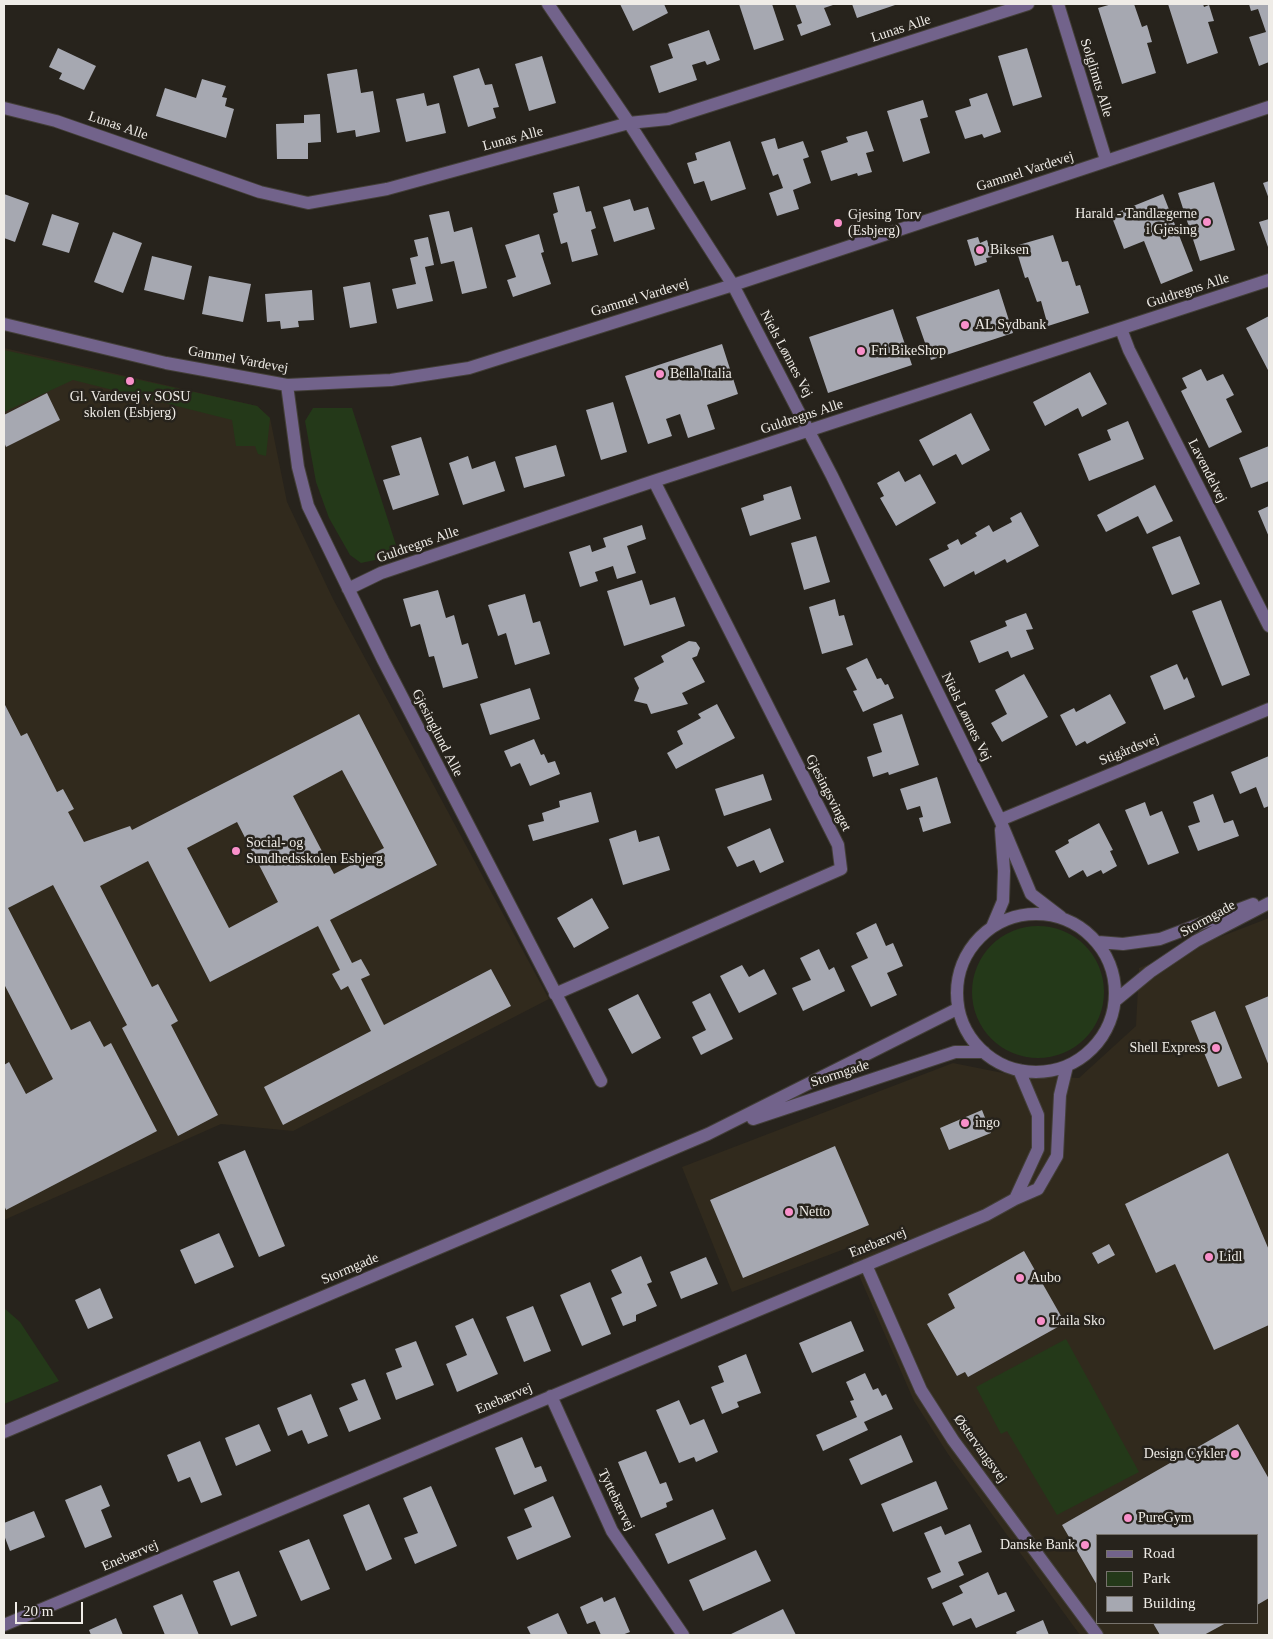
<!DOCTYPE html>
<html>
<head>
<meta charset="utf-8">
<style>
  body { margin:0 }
  #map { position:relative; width:1273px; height:1639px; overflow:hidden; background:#27231c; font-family:"Times New Roman",serif }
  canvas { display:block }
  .frame { position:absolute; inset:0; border:5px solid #efece7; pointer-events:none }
  .legend { position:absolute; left:1096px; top:1534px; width:162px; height:90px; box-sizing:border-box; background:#27231c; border:1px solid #77736d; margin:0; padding:6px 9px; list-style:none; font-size:15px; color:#efece7 }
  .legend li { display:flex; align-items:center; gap:10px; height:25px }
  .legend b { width:25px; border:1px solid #77736d }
  .scale { position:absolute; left:15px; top:1602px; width:68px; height:22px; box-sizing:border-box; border:2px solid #efece7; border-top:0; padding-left:6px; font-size:15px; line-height:18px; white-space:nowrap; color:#efece7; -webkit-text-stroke:4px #27231c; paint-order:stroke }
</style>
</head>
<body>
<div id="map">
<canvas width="1273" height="1639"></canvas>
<div class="frame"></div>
<ul class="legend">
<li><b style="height:6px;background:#72638b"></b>Road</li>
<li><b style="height:14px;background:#243919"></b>Park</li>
<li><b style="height:14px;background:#a6a8b1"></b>Building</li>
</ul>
<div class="scale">20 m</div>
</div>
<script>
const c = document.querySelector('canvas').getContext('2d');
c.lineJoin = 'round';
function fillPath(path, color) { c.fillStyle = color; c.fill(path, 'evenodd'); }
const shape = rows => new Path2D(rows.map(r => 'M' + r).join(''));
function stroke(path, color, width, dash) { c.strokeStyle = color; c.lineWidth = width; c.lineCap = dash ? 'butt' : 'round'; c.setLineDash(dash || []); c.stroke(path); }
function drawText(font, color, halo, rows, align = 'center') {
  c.font = font + ' "Times New Roman",serif'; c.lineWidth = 5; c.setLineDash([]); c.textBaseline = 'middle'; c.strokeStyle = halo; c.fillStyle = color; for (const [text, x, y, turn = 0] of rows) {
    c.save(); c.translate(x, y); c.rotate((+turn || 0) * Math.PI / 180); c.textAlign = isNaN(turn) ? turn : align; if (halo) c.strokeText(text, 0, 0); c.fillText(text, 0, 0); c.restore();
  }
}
const built = shape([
  [4,348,257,406,270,418,287,502,333,599,549,999,293,1131,221,1124,4,1220],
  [1269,918,1269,1635,1080,1635,948,1454,914,1401,847,1248,732,1292,682,1167,953,1063,1013,1075,1079,1078,1136,1026,1139,968],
  [1097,1535,1257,1535,1257,1623,1097,1623]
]);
const green = shape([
  [4,350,257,406,270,418,266,456,258,454,255,446,236,446,232,420,73,380,4,412],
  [313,408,352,408,396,545,394,556,361,563,350,555,329,518,316,482,305,421],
  '972 992a66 66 0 1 1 132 0a66 66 0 1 1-132 0Z',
  [4,1308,20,1322,59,1381,4,1404],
  [1066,1339,1139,1472,1057,1515,1007,1431,1001,1434,976,1387]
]);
const building = shape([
  [620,4,664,4,668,13,633,31],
  [739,4,772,4,784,40,754,50],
  [795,4,836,4,824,8,831,25,801,36,797,25,802,23],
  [852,4,898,4,857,18],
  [1112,4,1134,4,1142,27,1147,25,1152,42,1147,43,1156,73,1122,84,1098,8],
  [1168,4,1203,4,1204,7,1209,5,1214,21,1208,22,1218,53,1187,64],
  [1249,4,1269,4,1269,62,1259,66,1249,37,1266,32,1258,9,1251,11],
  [709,30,720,60,707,65,705,61,692,65,697,80,659,93,650,66,673,58,668,44],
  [58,48,96,66,84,90,59,79,62,73,49,67],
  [1027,48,1042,97,1013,106,998,56],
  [542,56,556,103,529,111,515,64],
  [479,68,485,85,492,84,499,107,493,108,496,118,468,127,453,76],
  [357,69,361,93,373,91,380,132,356,137,355,130,337,133,327,74],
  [202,79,226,86,222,97,227,98,225,106,234,109,226,138,156,116,165,88,196,98],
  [424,93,427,106,439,103,446,133,406,142,396,99],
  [987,93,1001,132,984,138,982,134,965,139,955,111,971,106,969,99],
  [923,100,928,117,920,119,930,153,903,162,887,111],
  [320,114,321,142,308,143,308,159,277,159,276,124,304,123,304,115],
  [867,131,874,151,866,153,872,172,858,176,857,173,831,181,821,151,848,142,846,137],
  [775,138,778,149,803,141,809,157,803,159,811,183,793,190,799,209,777,216,769,193,783,188,778,174,773,176,761,142],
  [730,141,746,189,711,201,704,181,694,184,687,163,697,160,695,153],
  [1269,181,1269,199,1263,183],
  [1214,182,1235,250,1200,261,1178,193],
  [579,186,586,212,591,211,596,228,591,230,598,255,572,262,567,242,561,244,553,214,558,212,553,193],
  [4,194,29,203,15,242,4,238],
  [1163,194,1193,271,1161,284,1144,241,1124,249,1111,215],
  [630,199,634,211,648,207,655,229,614,242,603,207],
  [449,211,454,232,472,227,487,288,462,294,454,261,441,264,429,215],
  [52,214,79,223,69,253,42,245],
  [1269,219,1269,246,1268,247,1259,222],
  [113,232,142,243,123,293,94,282],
  [539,234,544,252,541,253,551,284,513,297,507,280,516,277,505,245],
  [1053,235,1062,262,1068,261,1076,286,1080,285,1089,313,1048,326,1041,301,1037,302,1028,277,1025,278,1015,246],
  [428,237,434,265,425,267,433,301,397,309,392,289,416,284,410,258,418,256,414,240],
  [978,237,980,243,987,240,992,257,986,258,987,262,975,266,967,240],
  [152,256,192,266,184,300,144,290],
  [209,276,251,284,243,322,202,314],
  [370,282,377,323,350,328,343,287],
  [999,289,1013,333,931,360,916,317],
  [312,290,314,320,298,321,299,327,281,329,280,321,267,322,265,294],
  [893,309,912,365,828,393,809,337],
  [1269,316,1269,372,1246,328],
  [722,344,738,394,707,405,715,429,688,438,680,414,666,419,672,436,648,444,625,376],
  [1201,369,1207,381,1223,374,1234,395,1226,399,1242,432,1209,448,1181,391,1187,388,1182,378],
  [1090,372,1107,404,1082,417,1078,408,1045,426,1033,402],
  [47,393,60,420,6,447,4,442,4,415],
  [613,402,627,452,601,460,586,410],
  [971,413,990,450,962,465,956,454,933,466,919,440],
  [1128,421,1144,459,1089,481,1078,454,1111,440,1107,430],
  [421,437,439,495,393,510,383,480,400,475,391,446],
  [556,445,565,476,524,488,515,457],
  [1269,446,1269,481,1251,488,1239,458],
  [468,456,472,469,495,461,505,491,463,505,449,463],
  [899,471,905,482,920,474,936,503,896,526,880,498,884,496,877,483],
  [1155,485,1173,521,1147,534,1138,516,1106,532,1097,515],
  [791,486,801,519,750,536,741,508,764,500,763,495],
  [1269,506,1269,537,1258,511],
  [1021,512,1039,546,1007,563,1005,559,975,575,974,571,944,587,929,559,949,549,947,545,958,539,961,545,977,536,975,533,989,525,993,532,1012,522,1010,518],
  [642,525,646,539,627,546,636,573,617,579,613,566,595,572,598,581,580,587,569,552,590,545,592,552,606,547,603,538],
  [816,536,830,582,804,590,791,543],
  [1180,536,1200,584,1172,595,1152,547],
  [642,580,650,605,675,597,685,626,624,646,607,591],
  [438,590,446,618,454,615,462,645,468,643,478,678,443,688,434,656,429,657,420,624,411,627,403,599],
  [525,594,533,623,540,621,550,654,515,665,506,633,498,636,488,605],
  [835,599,839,616,844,615,853,645,822,654,809,607],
  [1221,600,1250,675,1222,686,1192,611],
  [1026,613,1033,629,1026,630,1034,649,1011,658,1008,651,979,663,970,641,1007,626,1005,621],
  [689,641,696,642,700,648,697,656,692,658,705,682,682,693,688,704,651,714,647,704,634,701,639,688,634,678,664,662,661,656],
  [867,658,877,679,881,678,885,685,888,684,894,698,863,712,853,691,857,690,846,668],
  [1177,664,1184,680,1187,677,1195,697,1164,710,1150,676],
  [1024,674,1048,717,1002,742,991,723,1007,714,995,690],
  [530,688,540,719,490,735,480,704],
  [1110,694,1126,723,1087,744,1085,741,1076,746,1060,715,1074,708,1076,712],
  [4,703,21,736,27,733,57,792,63,789,74,809,68,812,84,842,130,826,132,830,359,714,437,865,330,920,352,963,361,959,370,975,361,979,384,1025,491,969,511,1006,283,1125,264,1087,371,1031,348,986,341,990,332,974,340,970,318,926,210,982,148,861,100,886,152,987,158,984,178,1021,171,1025,218,1115,178,1136,122,1028,127,1025,53,885,8,908,71,1030,90,1021,104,1047,111,1043,157,1131,6,1210,4,1205,4,1065,9,1062,26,1094,53,1079,4,984],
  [342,770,384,848,334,874,293,796],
  [237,822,278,902,229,928,187,848],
  [717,704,735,738,676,769,667,753,683,744,677,731,701,718,698,714],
  [902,714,919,765,889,775,888,772,873,777,867,757,882,752,873,724],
  [534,739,541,755,544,754,548,763,555,761,560,774,530,786,520,763,511,767,504,751],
  [1269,756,1269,806,1264,808,1256,787,1240,794,1231,772],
  [763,774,772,800,724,816,715,789],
  [937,777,951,823,923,832,919,818,923,817,920,806,907,810,900,789],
  [591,792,599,822,533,841,528,825,544,821,542,813,560,807,559,801],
  [1213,794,1224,823,1233,820,1239,836,1198,851,1188,826,1200,822,1193,802],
  [1145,802,1150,816,1162,811,1179,853,1148,865,1125,810],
  [1099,823,1113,850,1110,851,1117,866,1103,874,1101,870,1087,877,1083,870,1069,878,1055,851,1069,843,1068,840],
  [770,828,784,862,760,873,754,860,737,867,727,847],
  [636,830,639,842,659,836,670,870,623,885,609,839],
  [592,898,609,928,574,948,557,918],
  [876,923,886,946,893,943,903,966,887,973,897,995,871,1007,851,966,868,958,856,933],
  [819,949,829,970,834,967,845,991,803,1011,792,988,811,980,800,958],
  [742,965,749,977,764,969,777,994,739,1013,720,976],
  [710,993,733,1039,701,1055,692,1037,706,1030,692,1002],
  [638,994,661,1038,632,1054,608,1009],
  [1269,996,1269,1066,1245,1006],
  [1215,1011,1242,1078,1218,1087,1191,1021],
  [982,1110,991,1133,949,1150,940,1128],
  [835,1146,869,1225,743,1278,710,1200],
  [245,1150,285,1246,259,1257,218,1162],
  [1228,1153,1269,1250,1269,1325,1214,1350,1175,1264,1156,1273,1125,1204],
  [219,1233,234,1267,195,1284,180,1250],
  [1109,1244,1115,1255,1098,1264,1092,1253],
  [1024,1251,1065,1323,968,1377,965,1372,957,1376,927,1324,955,1308,948,1294],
  [641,1256,652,1282,647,1284,657,1306,636,1315,636,1321,623,1326,611,1298,622,1293,611,1270],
  [706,1257,718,1284,681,1299,670,1272],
  [590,1282,611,1334,582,1346,560,1295],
  [100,1288,113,1318,88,1329,75,1300],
  [533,1306,551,1351,524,1362,506,1317],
  [473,1318,498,1374,457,1392,446,1364,467,1355,455,1326],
  [851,1321,864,1351,812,1373,799,1343],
  [416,1341,434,1385,396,1400,386,1373,402,1367,395,1349],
  [746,1354,761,1393,737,1402,739,1407,722,1414,711,1387,724,1382,718,1366],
  [865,1373,873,1390,878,1388,882,1396,886,1394,893,1409,864,1422,868,1430,823,1451,816,1435,857,1417,850,1401,854,1400,846,1382],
  [365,1379,381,1419,349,1432,339,1408,358,1400,351,1384],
  [311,1394,328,1436,308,1444,302,1430,288,1436,277,1408],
  [679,1400,690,1425,704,1419,718,1452,696,1462,694,1457,679,1463,656,1410],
  [259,1424,271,1451,236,1466,225,1438],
  [1238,1424,1269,1479,1269,1598,1257,1605,1257,1535,1097,1535,1097,1585,1062,1525],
  [901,1435,913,1462,861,1485,849,1459],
  [522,1437,535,1468,541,1466,547,1481,514,1495,495,1448],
  [200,1441,222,1495,201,1503,190,1477,178,1482,167,1455],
  [646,1451,660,1484,666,1482,673,1500,666,1503,667,1507,641,1518,618,1462],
  [936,1481,948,1509,893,1532,881,1504],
  [101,1485,110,1506,101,1510,112,1537,85,1548,65,1500],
  [431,1486,457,1546,415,1564,404,1538,418,1533,403,1498],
  [553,1496,571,1537,517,1560,507,1537,532,1527,524,1509],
  [369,1504,392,1559,366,1571,343,1515],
  [713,1509,726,1539,668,1564,655,1534],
  [34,1511,45,1537,10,1551,4,1535,4,1523],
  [970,1524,982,1552,958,1562,964,1575,932,1589,927,1578,941,1572,924,1533,941,1526,945,1535],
  [309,1539,330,1589,301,1601,279,1551],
  [756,1550,771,1581,703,1611,689,1580],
  [239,1571,257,1616,231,1626,213,1581],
  [988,1572,998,1595,1006,1592,1015,1611,976,1628,971,1618,953,1626,942,1603,963,1593,959,1586],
  [182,1594,199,1635,165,1635,153,1606],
  [602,1597,604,1602,615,1597,630,1632,622,1635,601,1635,595,1621,587,1624,580,1607],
  [783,1609,796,1635,729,1635],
  [558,1613,568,1635,531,1635,527,1627],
  [116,1618,123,1635,91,1635,89,1630],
  [1043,1620,1049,1635,1017,1635,1016,1632],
  [1153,1623,1226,1623,1204,1635,1160,1635]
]);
const minor = shape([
  [548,4,629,123,733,285,832,476,1000,820,1031,894,1061,917],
  [1058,4,1106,160],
  [4,108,56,121,260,192,308,203,387,189,629,123,668,119,1028,4],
  [4,324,166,363,287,385,391,380,469,368,733,285,1269,107],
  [1121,329,1129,350,1269,626],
  [287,385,298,467,308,506,383,660,601,1081],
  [348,589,381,573,654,481,1269,280],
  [1000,820,1269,709],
  '957 993a79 79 0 1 1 158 0a79 79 0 1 1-158 0Z',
  [992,927,1003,901,1004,871,1001,830],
  [1098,942,1123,944,1160,939,1253,904],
  [555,994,841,869,838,845,654,481],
  [1116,1000,1150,972,1196,941,1269,903],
  [753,1119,955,1052,984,1052],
  [1015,1199,1038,1149,1038,1115,1019,1070],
  [866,1265,921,1390,953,1440,1097,1635],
  [551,1396,612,1531,683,1635],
  [4,1432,708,1134,957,1009],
  [4,1625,986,1215,1015,1199,1038,1189,1057,1156,1060,1095,1067,1066]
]);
const markers = [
  [1207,222,5,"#f990ca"],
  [838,223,5,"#f990ca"],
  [980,250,5,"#f990ca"],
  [965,325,5,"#f990ca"],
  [861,351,5,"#f990ca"],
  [660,374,5,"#f990ca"],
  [130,381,5,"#f990ca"],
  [236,851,5,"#f990ca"],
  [1216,1048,5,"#f990ca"],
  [965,1123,5,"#f990ca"],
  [789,1212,5,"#f990ca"],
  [1209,1257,5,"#f990ca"],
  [1020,1278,5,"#f990ca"],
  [1041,1321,5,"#f990ca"],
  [1235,1454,5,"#f990ca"],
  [1128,1518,5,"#f990ca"],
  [1085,1545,5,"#f990ca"]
];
const streetNames = [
  ["Lunas Alle",901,29,-18],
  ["Solglimts Alle",1096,78,73],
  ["Lunas Alle",118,126,19],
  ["Lunas Alle",513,139,-15],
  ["Gammel Vardevej",1025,172,-18],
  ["Guldregns Alle",1188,291,-18],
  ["Gammel Vardevej",640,298,-17],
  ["Niels Lønnes Vej",786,354,62],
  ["Gammel Vardevej",238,360,10],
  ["Guldregns Alle",802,417,-18],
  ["Lavendelvej",1207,471,63],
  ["Guldregns Alle",418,545,-19],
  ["Niels Lønnes Vej",966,717,64],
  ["Gjesinglund Alle",437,733,63],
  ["Stigårdsvej",1129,750,-22],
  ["Gjesingsvinget",828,793,63],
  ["Stormgade",1208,919,-29],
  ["Stormgade",840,1074,-18],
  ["Enebærvej",878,1243,-22],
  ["Stormgade",350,1269,-23],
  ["Enebærvej",504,1399,-23],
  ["Østervangsvej",980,1449,54],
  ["Tyttebærvej",616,1500,64],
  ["Enebærvej",130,1556,-23]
];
const poiNames = [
  ["Harald - Tandlægerne",1197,214,"right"],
  ["i Gjesing",1197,230,"right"],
  ["Gjesing Torv",848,215],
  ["(Esbjerg)",848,231],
  ["Biksen",990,250],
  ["AL Sydbank",975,325],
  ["Fri BikeShop",871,351],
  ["Bella Italia",670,374],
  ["Gl. Vardevej v SOSU",130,397,"center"],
  ["skolen (Esbjerg)",130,413,"center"],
  ["Social- og",246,843],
  ["Sundhedsskolen Esbjerg",246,859],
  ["Shell Express",1206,1048,"right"],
  ["ingo",975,1123],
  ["Netto",799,1212],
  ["Lidl",1219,1257],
  ["Aubo",1030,1278],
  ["Laila Sko",1051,1321],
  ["Design Cykler",1225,1454,"right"],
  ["PureGym",1138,1518],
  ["Danske Bank",1075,1545,"right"]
];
fillPath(built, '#312a1d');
fillPath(green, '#243919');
fillPath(building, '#a6a8b1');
stroke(minor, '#433f38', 14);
stroke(minor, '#72638b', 12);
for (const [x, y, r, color] of markers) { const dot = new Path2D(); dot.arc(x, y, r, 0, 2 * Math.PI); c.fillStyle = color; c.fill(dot); stroke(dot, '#27231c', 2); }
drawText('14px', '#efece7', '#27231c', streetNames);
drawText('14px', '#efece7', '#27231c', poiNames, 'left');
</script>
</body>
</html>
